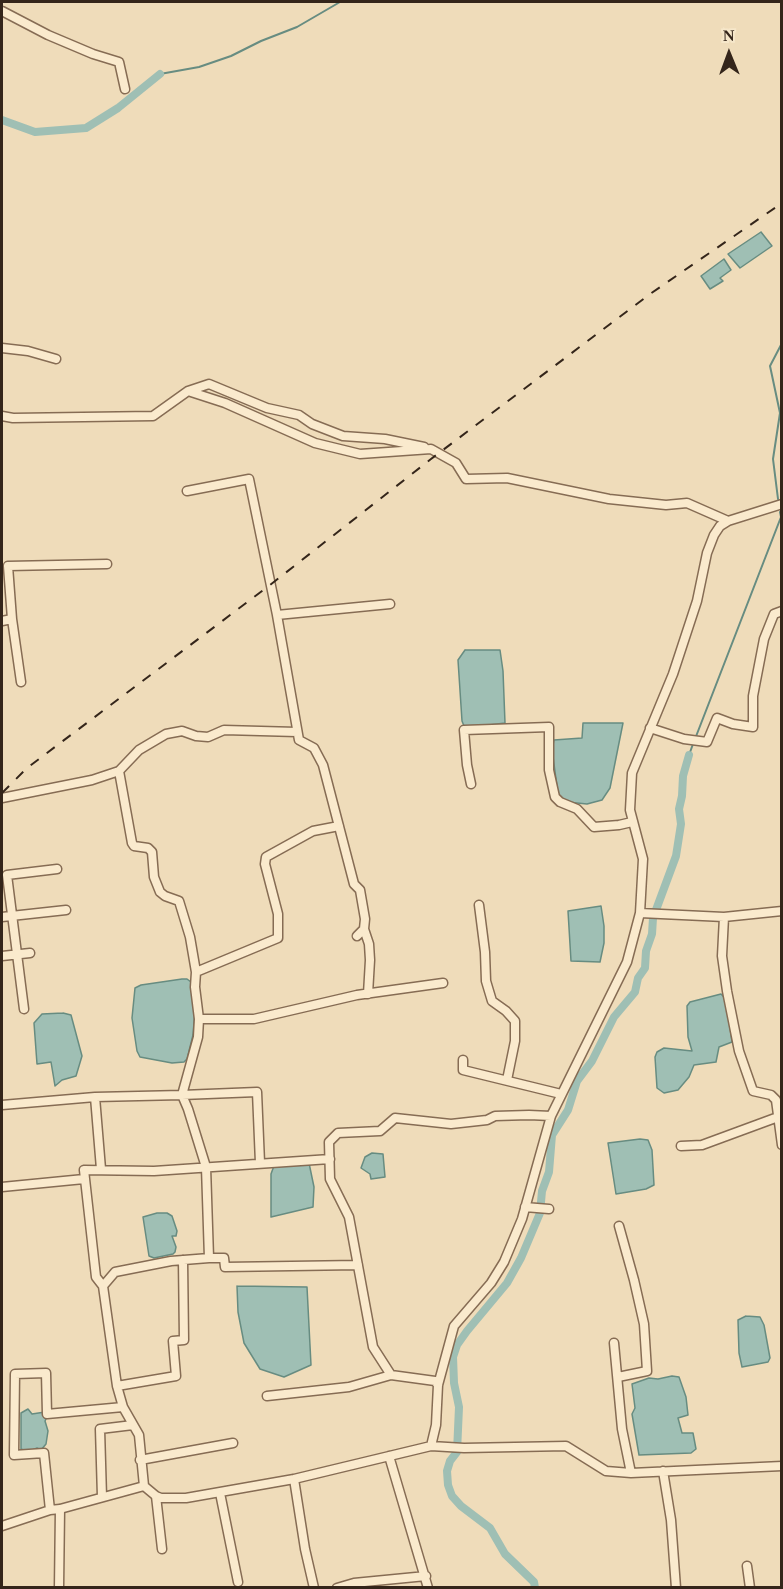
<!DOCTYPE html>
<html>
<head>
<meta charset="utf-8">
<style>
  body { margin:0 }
  #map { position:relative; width:783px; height:1589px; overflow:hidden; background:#efdcba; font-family:Georgia,serif }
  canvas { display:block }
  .frame { position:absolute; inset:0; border:3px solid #34251a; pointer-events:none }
  .north { position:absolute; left:699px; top:24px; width:60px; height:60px; -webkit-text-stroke:4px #f6e7ca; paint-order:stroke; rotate:359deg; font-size:16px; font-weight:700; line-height:24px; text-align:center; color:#34251a }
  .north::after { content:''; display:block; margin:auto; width:21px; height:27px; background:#34251a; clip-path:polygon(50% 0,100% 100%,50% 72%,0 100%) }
</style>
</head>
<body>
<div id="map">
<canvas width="783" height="1589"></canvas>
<div class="frame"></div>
<div class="north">N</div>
</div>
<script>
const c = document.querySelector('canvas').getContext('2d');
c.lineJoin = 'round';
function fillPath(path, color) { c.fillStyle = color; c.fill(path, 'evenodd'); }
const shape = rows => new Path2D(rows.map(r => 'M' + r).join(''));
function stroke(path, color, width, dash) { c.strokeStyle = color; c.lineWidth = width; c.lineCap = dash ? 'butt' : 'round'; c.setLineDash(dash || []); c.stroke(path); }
const water = shape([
  [761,232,772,246,740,268,728,254,761,232],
  [724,259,731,270,720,278,723,281,710,289,701,276,724,259],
  [465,650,500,650,503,671,505,723,489,725,464,726,462,721,458,660,465,650],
  [583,723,623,723,610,788,602,800,587,804,567,802,558,794,552,749,554,740,582,738,583,723],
  [601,906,604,926,604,943,600,962,571,961,568,911,601,906],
  [182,979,187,979,191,982,195,1010,193,1035,187,1059,184,1062,172,1063,140,1057,137,1051,132,1018,135,988,141,985,182,979],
  [721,994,726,999,732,1042,719,1047,716,1062,694,1065,689,1077,678,1090,664,1093,657,1088,655,1057,657,1052,664,1048,692,1051,688,1037,687,1006,690,1002,721,994],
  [63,1013,71,1015,82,1056,76,1076,62,1080,55,1086,51,1062,37,1064,34,1023,42,1014,63,1013],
  [640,1139,648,1140,652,1150,654,1185,646,1189,616,1194,608,1143,640,1139],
  [372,1153,383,1154,385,1177,371,1179,370,1174,361,1168,365,1157,372,1153],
  [275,1163,309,1163,314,1187,313,1207,271,1217,271,1174,275,1163],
  [157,1213,167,1213,172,1216,177,1231,176,1236,172,1236,176,1247,175,1252,173,1254,154,1258,149,1256,143,1217,157,1213],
  [237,1286,307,1287,311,1365,284,1377,260,1369,244,1343,238,1312,237,1286],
  [746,1316,760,1317,764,1325,770,1358,768,1362,742,1367,739,1353,738,1320,746,1316],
  [672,1376,679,1377,686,1397,688,1415,678,1418,682,1433,693,1433,696,1449,691,1453,639,1455,632,1414,635,1408,632,1384,649,1378,658,1379,672,1376],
  [28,1409,32,1414,45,1412,48,1415,45,1421,48,1431,46,1444,41,1450,37,1448,28,1452,21,1449,21,1413,28,1409]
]);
const stream = shape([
  [160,74,199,67,231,56,261,41,297,27,340,2],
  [778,499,773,459,780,413,770,366,782,343],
  [695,739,781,517,780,512],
  [689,755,693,744]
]);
const canal = shape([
  [2,120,35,132,86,128,118,108,160,74],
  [535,1588,534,1582,505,1554,490,1528,461,1506,452,1496,448,1485,447,1471,450,1461,457,1452,459,1407,454,1383,453,1357,457,1345,467,1331,507,1283,521,1258,540,1213,542,1191,549,1172,552,1135,568,1110,577,1081,592,1061,614,1017,635,992,638,978,645,968,646,951,652,934,653,918,676,856,681,824,679,809,682,796,683,776,689,755]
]);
const minor = shape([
  [2,11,48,35,93,54,119,62,125,89],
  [2,348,28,351,56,359],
  [188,391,225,403,315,443,360,454,431,449,456,463,466,479,507,478,609,499,666,505,687,503,728,521],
  [2,416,13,418,153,416,188,391,209,384,267,408,299,415,312,424,343,436,385,439,424,447],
  [187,491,249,479,277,615],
  [12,619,21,682],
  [2,621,12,619,8,566,107,564],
  [650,728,684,739,707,742,717,718,733,724,753,727,753,696,764,639,774,614,782,611],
  [119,771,132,843,134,846,148,848,152,852,154,877,160,892,165,896,179,901,190,937,196,972,195,987,199,1019,198,1037,182,1095,257,1092,260,1163],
  [471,784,467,765,464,730,549,727,549,770,555,797,560,802,577,809,594,827,619,825,632,822],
  [2,798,92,780,119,771,139,750,166,734,182,731,196,736,208,737,224,730,297,732],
  [479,905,485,952,486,981,492,1001,506,1011,515,1021,515,1041,507,1080],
  [640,913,724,917,782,911],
  [2,917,66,910],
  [724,917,722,956,727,991,739,1051,753,1091,771,1095,776,1100,782,1145],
  [364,929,369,944,370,960,368,994],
  [357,936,364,929,365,919,360,890,354,884,323,765,314,748,299,740,277,615,390,604],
  [2,956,30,953],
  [196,972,278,938,278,914,265,864,266,857,313,831,339,826],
  [24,1009,7,875,57,869],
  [199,1019,254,1019,357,995,443,983],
  [463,1060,463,1070,561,1094],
  [95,1097,101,1169],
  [2,1105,95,1097,182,1095,188,1109,206,1167,209,1258],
  [681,1146,702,1145,778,1117],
  [2,1187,84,1179],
  [525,1207,549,1209],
  [103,1286,115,1272,171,1261,209,1258,224,1258,225,1267,358,1265],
  [614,1343,622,1429,631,1473],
  [618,1377,647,1371,644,1324,634,1280,619,1226],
  [438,1385,435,1381,391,1375,373,1347,349,1217,330,1179,329,1142,338,1133,380,1131,395,1118,451,1124,487,1120,495,1116,529,1115,551,1116],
  [117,1386,176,1376,173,1341,184,1340,183,1260],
  [267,1396,349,1387,391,1375],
  [431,1446,436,1425,438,1385,454,1326,491,1283,504,1262,522,1219,551,1116,627,962,640,913,643,859,630,810,632,773,673,674,697,601,707,553,714,535,720,526,728,521,782,504],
  [389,1456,428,1588],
  [140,1460,233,1443],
  [663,1471,671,1520,676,1588],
  [294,1479,305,1549,314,1588],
  [144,1486,139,1435,123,1407,117,1386,103,1286,96,1277,84,1170,154,1171,330,1159],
  [220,1493,238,1582],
  [156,1496,162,1549],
  [102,1497,100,1429,133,1425],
  [50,1510,44,1453,14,1455,15,1374,46,1373,47,1414,123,1407],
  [2,1526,50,1510,60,1509,144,1486,156,1496,161,1498,186,1498,294,1479,431,1446,464,1448,566,1446,606,1471,631,1473,782,1466],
  [747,1566,750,1588],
  [59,1588,60,1509],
  [337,1588,354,1583,426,1576]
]);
const rail = shape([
  [2,793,27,768,270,585,431,459,650,294,782,203]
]);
fillPath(water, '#9fbfb4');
stroke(water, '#678c81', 1.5);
stroke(stream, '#678c81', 2);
stroke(canal, '#9fbfb4', 8);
stroke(minor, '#866c54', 11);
stroke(minor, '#faeacd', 8);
stroke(rail, '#34251a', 2, [10, 10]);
</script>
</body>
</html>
